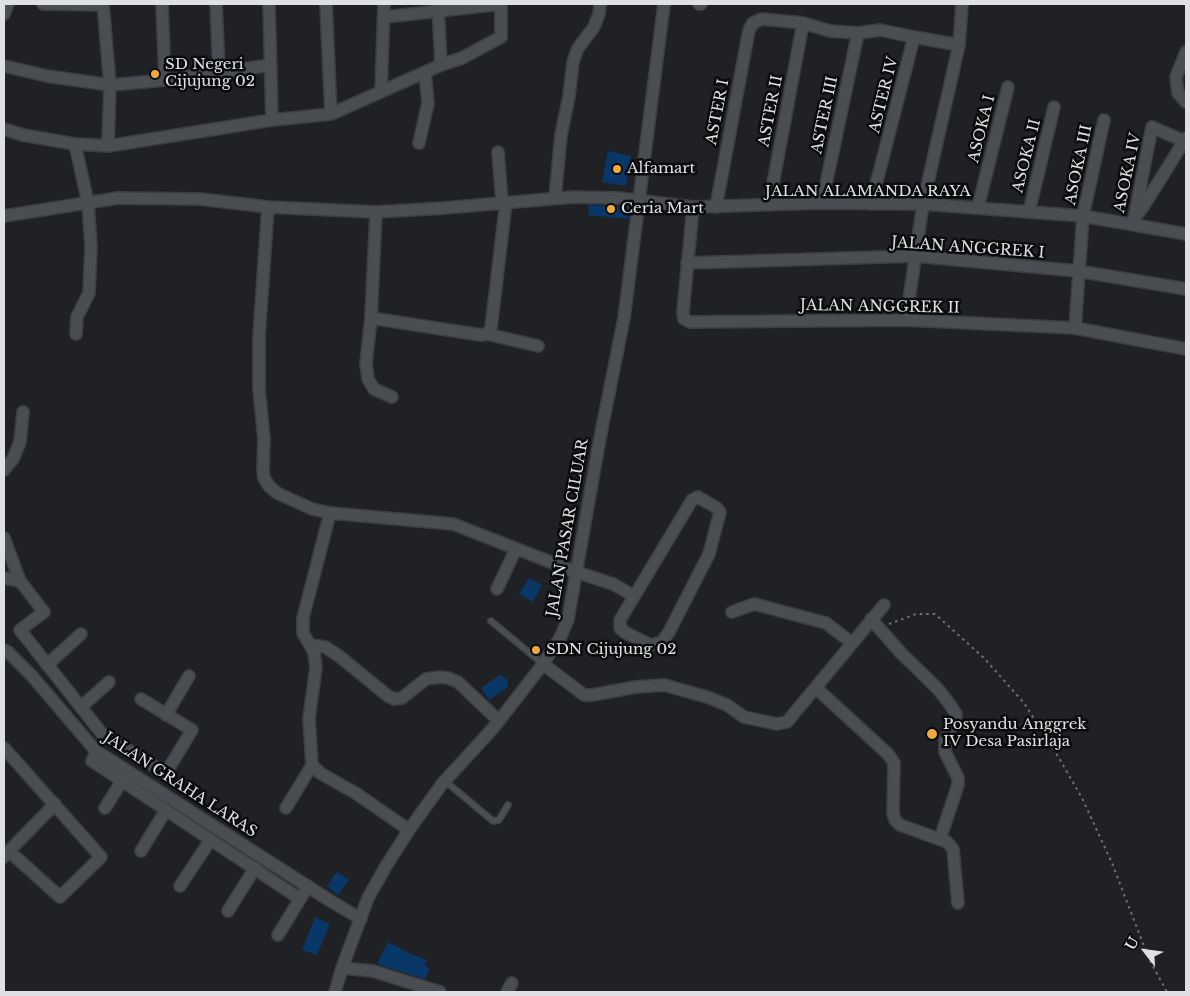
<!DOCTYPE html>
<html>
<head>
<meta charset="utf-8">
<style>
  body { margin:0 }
  #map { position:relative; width:1190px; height:996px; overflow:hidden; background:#1f2125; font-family:"Libre Baskerville",serif }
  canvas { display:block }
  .frame { position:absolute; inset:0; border:5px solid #dfe0e3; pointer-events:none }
  .north { position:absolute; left:1120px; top:926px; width:50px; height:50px; -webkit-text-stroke:4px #0a0b0c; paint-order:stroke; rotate:300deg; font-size:14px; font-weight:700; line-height:20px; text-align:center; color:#dfe0e3 }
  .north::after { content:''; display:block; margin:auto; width:18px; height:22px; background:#dfe0e3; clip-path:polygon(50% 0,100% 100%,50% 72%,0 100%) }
</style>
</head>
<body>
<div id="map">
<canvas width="1190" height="996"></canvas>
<div class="frame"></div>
<div class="north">U</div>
</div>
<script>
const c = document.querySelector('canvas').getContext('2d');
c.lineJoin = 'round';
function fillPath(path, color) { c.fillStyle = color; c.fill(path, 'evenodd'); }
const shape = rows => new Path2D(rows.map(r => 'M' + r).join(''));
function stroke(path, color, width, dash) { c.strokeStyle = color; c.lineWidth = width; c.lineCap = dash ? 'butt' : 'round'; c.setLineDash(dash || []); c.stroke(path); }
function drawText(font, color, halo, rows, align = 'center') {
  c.font = font + ' "Libre Baskerville",serif'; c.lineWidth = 5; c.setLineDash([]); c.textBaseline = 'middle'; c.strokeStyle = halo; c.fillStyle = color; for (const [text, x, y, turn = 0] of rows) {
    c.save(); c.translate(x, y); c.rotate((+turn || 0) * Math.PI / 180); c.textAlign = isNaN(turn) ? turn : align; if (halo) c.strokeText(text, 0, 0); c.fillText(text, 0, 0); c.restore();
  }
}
const building = shape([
  [608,151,631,156,626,186,602,182],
  [589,205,631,207,629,219,588,215],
  [529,578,542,585,533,602,519,594],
  [500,675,507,679,508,687,489,700,481,688],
  [337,872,349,880,338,895,327,886],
  [315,917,330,924,317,955,302,950],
  [388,942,413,955,427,960,424,966,430,969,425,979,377,964]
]);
const path = shape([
  [889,624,916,614,935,614,984,658,1024,703,1059,758,1082,798,1112,863,1149,959,1167,992]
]);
const service = shape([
  [491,621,543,664],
  [445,781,493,821,499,820,508,805]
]);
const minor = shape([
  [43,4,103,5],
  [103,4,110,85,108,146],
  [162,4,165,80],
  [216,4,219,72],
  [269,4,272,120],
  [326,4,331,114],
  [699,4,701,4],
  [438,5,441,65],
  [4,14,8,4],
  [385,17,501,4],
  [1186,52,1176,77,1178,93,1186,102],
  [4,66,47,76,110,85,165,80,271,65],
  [381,91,384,4],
  [4,129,23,135,75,144,108,146,272,120,331,114,441,65,462,58,501,37,501,4],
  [419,143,428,103,425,72],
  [75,144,88,203,91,247,89,293,77,317,76,334],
  [498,152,502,202],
  [555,198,561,135,569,96,573,62,578,48,594,27,599,14,600,4],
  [822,203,858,33],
  [871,204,914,37,959,45],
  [769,205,803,23],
  [268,207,259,336,259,389,264,439,263,470,264,478,269,486,277,493,312,509,330,513,453,524,576,572,613,584,634,596],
  [693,207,683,312,684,319,690,322,906,320,1075,328,1186,349],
  [716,207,749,30,753,23,762,19,803,23,830,31,858,33,880,30,914,37],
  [978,207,1008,87],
  [376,212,371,318,366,363,368,379,374,389,392,397],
  [1029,212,1054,107],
  [4,216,118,198,200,199,268,207,376,212,444,208,573,197,618,198,693,207,822,203,923,204,1083,216,1186,234],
  [1136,216,1143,207,1186,138],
  [1133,224,1152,127,1184,141],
  [687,263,915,256,1078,271,1186,289],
  [371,318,481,335,487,334,491,328,506,202],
  [906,320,923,204,959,45,962,4],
  [1075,328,1083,216,1104,120],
  [487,334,538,346],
  [4,470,13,459,20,442,23,412],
  [698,497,717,508,720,512,709,554,669,632,662,642,651,645,626,633,620,628,620,620,692,500,698,497],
  [330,513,303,618,303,633,314,652,316,667,309,719,312,765,320,773,357,794,409,830],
  [4,538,20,581,44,612,20,630,103,735,166,773,192,730,141,699],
  [4,578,20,581],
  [497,589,516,549],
  [732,612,754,604,826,623,852,643],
  [871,619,901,653,938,689,951,706,956,714,955,721,945,740,945,752,958,778,958,785,940,839],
  [311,645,325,647,339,656,388,696,394,699,402,698,426,679,440,677,448,678,458,682,499,721],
  [4,650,8,652,32,676,96,751,329,900,361,919],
  [543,664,584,695,592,695,636,687,664,685,707,697,727,705,744,717,777,724,787,722,884,605],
  [47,665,81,634],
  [816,688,888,754,894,763,893,813,895,820,900,825,947,842,953,849,958,903],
  [81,707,109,682],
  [166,715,189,676],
  [4,748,101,857,60,897,9,851,4,857],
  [96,751,92,761,300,899,308,886],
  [105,808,122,781],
  [286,808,312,765],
  [9,851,55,804],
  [141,851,166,810],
  [180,886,211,839],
  [228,911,255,868],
  [278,935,300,899],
  [342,968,373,971,440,992],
  [335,992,342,968,368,898,386,866,409,830,442,784,495,726,543,664,561,636,568,619,600,438,624,318,664,4],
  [507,992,512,983]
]);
const markers = [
  [155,74,5,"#eea83c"],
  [617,169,5,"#eea83c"],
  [611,209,5,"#eea83c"],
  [536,650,5,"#eea83c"],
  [932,734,6,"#eea83c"]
];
const poiNames = [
  ["SD Negeri",165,65],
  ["Cijujung 02",165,82],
  ["Alfamart",627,169],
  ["Ceria Mart",621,209],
  ["SDN Cijujung 02",546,650],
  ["Posyandu Anggrek",943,725],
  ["IV Desa Pasirlaja",943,742]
];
const streetNames = [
  ["ASTER IV",884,95,-76],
  ["ASTER II",771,111,-79],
  ["ASTER I",718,112,-79],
  ["ASTER III",825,115,-78],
  ["ASOKA I",982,129,-76],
  ["ASOKA II",1027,156,-76],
  ["ASOKA III",1079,165,-78],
  ["ASOKA IV",1128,173,-78],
  ["JALAN ALAMANDA RAYA",868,192],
  ["JALAN ANGGREK I",968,248,4],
  ["JALAN ANGGREK II",880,307,1],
  ["JALAN PASAR CILUAR",568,528,-80],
  ["JALAN GRAHA LARAS",180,785,33]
];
fillPath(building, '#093768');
stroke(service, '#3c3e41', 8);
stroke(minor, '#3c3e41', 14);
stroke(path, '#6f7174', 2, [2.5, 4]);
stroke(service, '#4a4d51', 5.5);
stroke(minor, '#4a4d51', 11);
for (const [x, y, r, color] of markers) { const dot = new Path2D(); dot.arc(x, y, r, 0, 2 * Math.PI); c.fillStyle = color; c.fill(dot); stroke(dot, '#0a0b0c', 2); }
drawText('15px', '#dfe0e3', '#0a0b0c', poiNames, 'left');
drawText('15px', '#dfe0e3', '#0a0b0c', streetNames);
</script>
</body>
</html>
